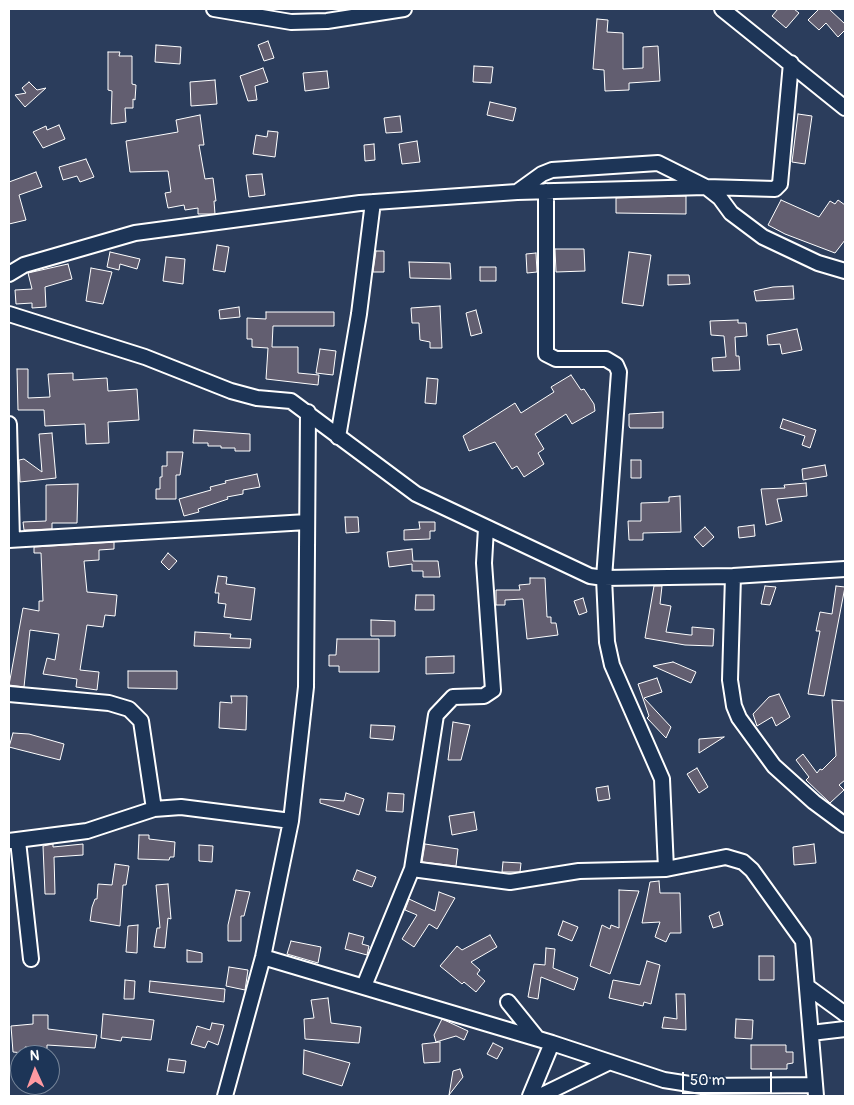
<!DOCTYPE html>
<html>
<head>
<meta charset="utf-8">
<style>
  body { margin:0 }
  #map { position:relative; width:854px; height:1105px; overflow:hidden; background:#2b3d5c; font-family:Pangolin,sans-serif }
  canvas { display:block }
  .frame { position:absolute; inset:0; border:10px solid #fff; pointer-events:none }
  .north { position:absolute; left:10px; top:1045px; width:50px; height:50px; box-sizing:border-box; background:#1d3557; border:1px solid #77869a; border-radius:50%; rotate:358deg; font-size:14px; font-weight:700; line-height:20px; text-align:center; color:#fff }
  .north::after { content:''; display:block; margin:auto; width:18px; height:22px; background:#ff9aa2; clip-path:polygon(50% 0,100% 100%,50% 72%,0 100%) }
  .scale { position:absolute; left:682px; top:1072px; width:90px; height:22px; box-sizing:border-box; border:2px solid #fff; border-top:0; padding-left:6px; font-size:15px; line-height:18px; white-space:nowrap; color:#fff; -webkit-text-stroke:4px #1d3557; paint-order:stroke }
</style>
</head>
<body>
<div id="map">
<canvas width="854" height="1105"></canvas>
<div class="frame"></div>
<div class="north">N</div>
<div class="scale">50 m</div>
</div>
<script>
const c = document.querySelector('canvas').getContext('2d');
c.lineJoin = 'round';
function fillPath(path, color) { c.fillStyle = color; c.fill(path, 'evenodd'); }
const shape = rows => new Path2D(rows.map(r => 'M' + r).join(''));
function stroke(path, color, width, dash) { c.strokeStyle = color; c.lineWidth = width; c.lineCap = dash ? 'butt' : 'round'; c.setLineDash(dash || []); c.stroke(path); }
const building = shape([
  [778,9,794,9,799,13,786,28,772,16,778,9],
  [819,9,829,9,845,24,845,30,838,37,826,23,819,30,808,20,819,9],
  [597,19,608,20,607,32,623,33,623,69,643,68,643,47,658,46,660,81,629,83,629,90,605,91,604,70,593,69,597,19],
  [268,41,274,58,264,61,258,45,268,41],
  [156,45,181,47,180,64,155,62,156,45],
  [108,52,120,52,119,56,132,56,132,84,136,85,135,100,133,99,133,108,125,108,126,122,111,124,112,91,108,90,108,52],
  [474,66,493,67,491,83,473,82,474,66],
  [263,68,268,82,255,86,257,100,248,101,240,76,263,68],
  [327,71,329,88,305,91,303,73,327,71],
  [215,80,217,104,191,106,190,82,215,80],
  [29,82,37,90,46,88,25,107,15,95,26,93,22,88,29,82],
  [490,102,516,108,513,121,487,115,490,102],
  [798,114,812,116,805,164,792,162,798,114],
  [200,115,204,145,199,145,205,179,213,178,216,201,214,201,215,214,198,214,198,208,185,210,184,205,168,208,165,193,171,192,168,171,130,172,126,141,178,132,176,120,200,115],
  [400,116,402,132,386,133,384,118,400,116],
  [59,125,65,139,43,148,33,132,46,126,47,130,59,125],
  [268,131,278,132,275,157,253,154,256,135,267,137,268,131],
  [417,141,420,162,402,164,399,144,417,141],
  [374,144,375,160,365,161,364,145,374,144],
  [86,159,94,177,80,182,77,176,63,180,59,167,86,159],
  [36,172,42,187,19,195,26,220,9,224,9,182,36,172],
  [262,174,265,195,249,197,246,175,262,174],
  [686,196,686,214,616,213,616,198,686,196],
  [781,200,819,217,830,201,835,204,838,200,845,205,845,240,835,253,785,234,768,225,781,200],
  [217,245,229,247,225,272,213,270,217,245],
  [555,249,584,249,585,271,556,272,555,249],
  [376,251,384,251,384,272,373,272,376,251],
  [110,252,140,259,137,269,120,264,119,270,107,267,110,252],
  [629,252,651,255,643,306,622,303,629,252],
  [536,253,537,272,527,273,526,254,536,253],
  [166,257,185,259,183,284,163,281,166,257],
  [409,262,450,263,451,279,410,278,409,262],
  [68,264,72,279,45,287,46,307,32,308,32,303,16,304,15,290,32,289,28,273,68,264],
  [480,267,496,267,496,281,480,281,480,267],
  [91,268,112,272,103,304,86,301,91,268],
  [668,275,689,275,690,284,668,285,668,275],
  [793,286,794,299,756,301,754,291,773,287,793,286],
  [440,306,442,348,430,348,430,342,420,340,419,323,412,323,411,308,440,306],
  [239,307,240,317,220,319,219,310,239,307],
  [476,310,482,333,471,336,466,313,476,310],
  [266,312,334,312,334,326,273,326,272,347,298,347,298,373,319,375,318,385,266,379,268,348,252,347,252,339,247,339,247,318,266,319,266,312],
  [738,320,738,323,746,323,747,336,735,337,736,356,739,356,740,370,713,371,712,358,726,357,724,336,711,335,710,321,738,320],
  [797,329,802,350,782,354,780,344,768,345,767,335,797,329],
  [320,349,336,351,333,375,316,373,320,349],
  [17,369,28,369,28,398,50,397,48,374,73,373,73,380,107,378,108,391,137,389,139,420,108,422,109,443,86,444,85,424,45,426,44,410,18,410,17,369],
  [571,375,581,390,584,389,594,404,595,411,572,424,566,414,535,434,544,449,538,453,544,464,524,477,517,466,512,469,495,442,469,451,463,436,515,403,521,413,554,392,551,387,571,375],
  [427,378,438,379,436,404,425,403,427,378],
  [663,412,663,428,630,428,629,426,629,414,663,412],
  [783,419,816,430,810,448,802,445,805,436,780,428,783,419],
  [194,430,250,434,250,451,235,451,235,448,221,448,221,446,208,446,208,443,193,443,194,430],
  [52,433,56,478,20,482,19,460,24,459,42,472,39,434,52,433],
  [167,452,183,452,180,475,176,475,176,499,156,499,156,489,160,489,160,477,162,477,162,466,167,466,167,452],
  [631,460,641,460,641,478,631,478,631,460],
  [825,465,827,476,803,480,802,469,825,465],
  [257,474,260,487,243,490,243,494,227,497,228,499,198,509,199,512,184,516,179,499,211,490,210,487,226,483,225,481,257,474],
  [806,483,807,496,777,499,782,521,766,525,761,489,785,488,784,485,806,483],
  [78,484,77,523,52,523,52,529,24,530,23,522,46,521,46,485,78,484],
  [680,496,681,532,643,533,643,540,629,540,628,521,641,521,641,503,669,502,669,497,680,496],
  [345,517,358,517,359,532,346,533,345,517],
  [419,522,435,522,435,531,430,531,430,539,404,540,404,530,420,529,419,522],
  [754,525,755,536,739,538,738,527,754,525],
  [705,527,714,537,703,547,694,537,705,527],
  [114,542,114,549,99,550,99,560,84,561,87,592,117,595,115,616,105,615,103,627,87,625,80,670,99,672,97,690,76,687,77,679,43,674,47,658,55,660,59,634,30,630,24,687,9,685,23,608,39,611,39,601,43,601,41,553,34,553,34,547,114,542],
  [412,549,413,561,438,561,440,577,423,577,423,571,412,571,412,564,389,567,387,552,412,549],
  [168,553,177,561,169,570,161,562,168,553],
  [218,576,227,577,226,584,255,588,251,620,224,617,226,604,218,603,219,593,215,593,218,576],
  [530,578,545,578,547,617,551,617,551,623,556,623,558,635,527,639,523,599,505,600,505,605,496,605,496,590,520,590,519,585,530,584,530,578],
  [654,586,662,586,660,604,671,606,666,632,690,635,692,635,692,627,714,629,713,646,685,645,645,638,654,586],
  [765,586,776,587,770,605,761,604,765,586],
  [836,586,845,587,824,696,808,694,820,631,816,631,820,612,832,614,836,586],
  [416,595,434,595,434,610,415,610,416,595],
  [583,598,587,612,579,615,574,601,583,598],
  [371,620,395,621,395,636,371,636,371,620],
  [195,632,231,634,230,638,251,639,250,648,194,646,195,632],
  [337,639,379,639,379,672,339,672,339,666,329,666,329,655,336,655,337,639],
  [454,656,454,673,426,674,426,657,454,656],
  [673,662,696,672,691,683,653,666,673,662],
  [128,671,177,671,177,689,128,688,128,671],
  [657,678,662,692,644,698,671,727,666,738,647,718,649,716,638,684,657,678],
  [779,694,790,717,776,726,772,717,757,726,753,714,769,697,779,694],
  [231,696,247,696,246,730,219,728,220,702,232,703,231,696],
  [832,700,845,701,845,780,839,785,844,790,830,803,806,780,809,777,796,760,803,754,817,773,820,769,822,770,836,756,832,700],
  [453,722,470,725,461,760,448,760,453,722],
  [371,725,395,726,393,740,370,738,371,725],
  [13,733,29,734,64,744,60,760,9,747,13,733],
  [724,737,699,753,699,739,724,737],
  [697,768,708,787,699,793,687,774,697,768],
  [608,786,610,799,598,801,596,788,608,786],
  [346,793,364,799,359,815,320,803,320,799,344,801,346,793],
  [388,793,404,794,403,812,386,811,388,793],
  [474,812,477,830,452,835,449,816,474,812],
  [139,835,149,835,149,839,175,842,174,857,170,857,169,860,138,859,139,835],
  [53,844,53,847,83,844,83,855,54,857,55,894,45,894,43,846,53,844],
  [425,844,458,849,456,866,422,862,425,844],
  [814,844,816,863,794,865,793,847,814,844],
  [199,845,213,846,212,862,199,861,199,845],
  [503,862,521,863,520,872,502,872,503,862],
  [115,864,129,866,126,885,123,885,120,926,90,921,92,907,95,899,97,899,98,884,112,885,115,864],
  [357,870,376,877,372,887,353,880,357,870],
  [659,881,660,893,680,893,681,933,670,933,666,942,655,937,660,922,642,923,650,882,659,881],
  [168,884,171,919,168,918,165,948,154,947,157,928,160,928,156,885,168,884],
  [236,890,250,892,244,916,241,916,241,941,228,941,228,925,236,890],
  [619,890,639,891,610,974,590,966,602,925,610,929,611,925,619,928,619,890],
  [439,892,455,898,437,929,429,924,414,947,402,939,417,915,405,910,409,899,435,911,439,892],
  [719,912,723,925,713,928,709,916,719,912],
  [563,921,578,927,572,941,558,935,563,921],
  [138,925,137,953,126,952,128,926,138,925],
  [349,933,364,937,362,944,369,946,367,955,345,949,349,933],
  [490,935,497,947,471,962,480,970,477,974,485,981,476,992,464,982,462,984,440,966,457,946,462,950,490,935],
  [291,941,321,947,318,963,287,954,291,941],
  [546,948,555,949,553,968,578,978,574,990,541,977,538,999,528,997,534,964,545,965,546,948],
  [187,950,202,953,202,962,187,962,187,950],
  [759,956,774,956,774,980,759,980,759,956],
  [647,961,660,965,651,1004,644,1002,643,1006,609,998,613,980,640,985,647,961],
  [229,967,248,970,245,990,226,986,229,967],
  [125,980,135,981,134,999,124,999,125,980],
  [150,981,225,989,224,1002,149,992,150,981],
  [676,994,685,994,686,1030,662,1028,664,1017,677,1019,676,994],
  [328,998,331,1023,361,1027,359,1043,305,1039,304,1019,314,1018,311,1000,328,998],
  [103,1014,154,1020,151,1040,122,1037,121,1041,101,1038,103,1014],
  [33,1015,48,1015,48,1029,97,1035,95,1048,47,1045,47,1049,25,1047,24,1053,13,1052,11,1026,33,1024,33,1015],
  [442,1019,468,1031,464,1040,456,1036,436,1042,434,1035,442,1019],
  [736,1019,753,1020,752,1039,735,1038,736,1019],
  [212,1023,224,1025,218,1045,208,1041,205,1048,191,1044,197,1026,210,1030,212,1023],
  [440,1042,440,1062,424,1063,422,1044,440,1042],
  [493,1043,503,1048,497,1059,487,1054,493,1043],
  [751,1045,786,1045,786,1052,793,1052,793,1063,787,1064,787,1069,751,1069,751,1045],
  [304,1050,350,1063,342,1086,303,1074,304,1050],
  [169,1059,186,1061,184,1073,167,1071,169,1059],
  [460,1069,463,1077,449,1095,453,1071,460,1069]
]);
const minor = shape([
  [214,9,291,22,327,21,404,9],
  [722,9,845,108],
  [546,191,546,354,556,359,606,359,616,365,619,372,604,578,607,642,612,665,662,779,666,869],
  [517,192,542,174,552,170,658,163,706,187,720,198,731,213,763,237,818,263,845,271],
  [9,274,24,265,135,233,360,203,517,192,706,187,775,189,780,184,791,63],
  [9,314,145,357,231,391,257,398,291,401,416,494,590,576,604,578,733,576,845,569],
  [9,424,12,540],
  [338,437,359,314,373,202],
  [9,540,307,522],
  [733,576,730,680,734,706,739,718,774,766,814,802,845,825],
  [9,694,109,703,129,709,141,721,154,809],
  [9,841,87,831,154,809,181,807,291,821],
  [18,841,31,959],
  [412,869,510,882,579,871,666,869,726,857,743,862,752,870,803,941,816,1096],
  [263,957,552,1043,664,1080,702,1086,815,1085],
  [364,986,412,869,436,715,453,697,484,696,493,690,484,563,486,528],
  [808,987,845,1014],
  [508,1002,537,1038],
  [811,1033,845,1029],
  [225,1096,263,957,291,821,306,687,308,412],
  [530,1096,552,1043],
  [540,1096,610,1062]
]);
fillPath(building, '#625e70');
stroke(building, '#fff', 1);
stroke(minor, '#fff', 18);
stroke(minor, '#1d3557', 14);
</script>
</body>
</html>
